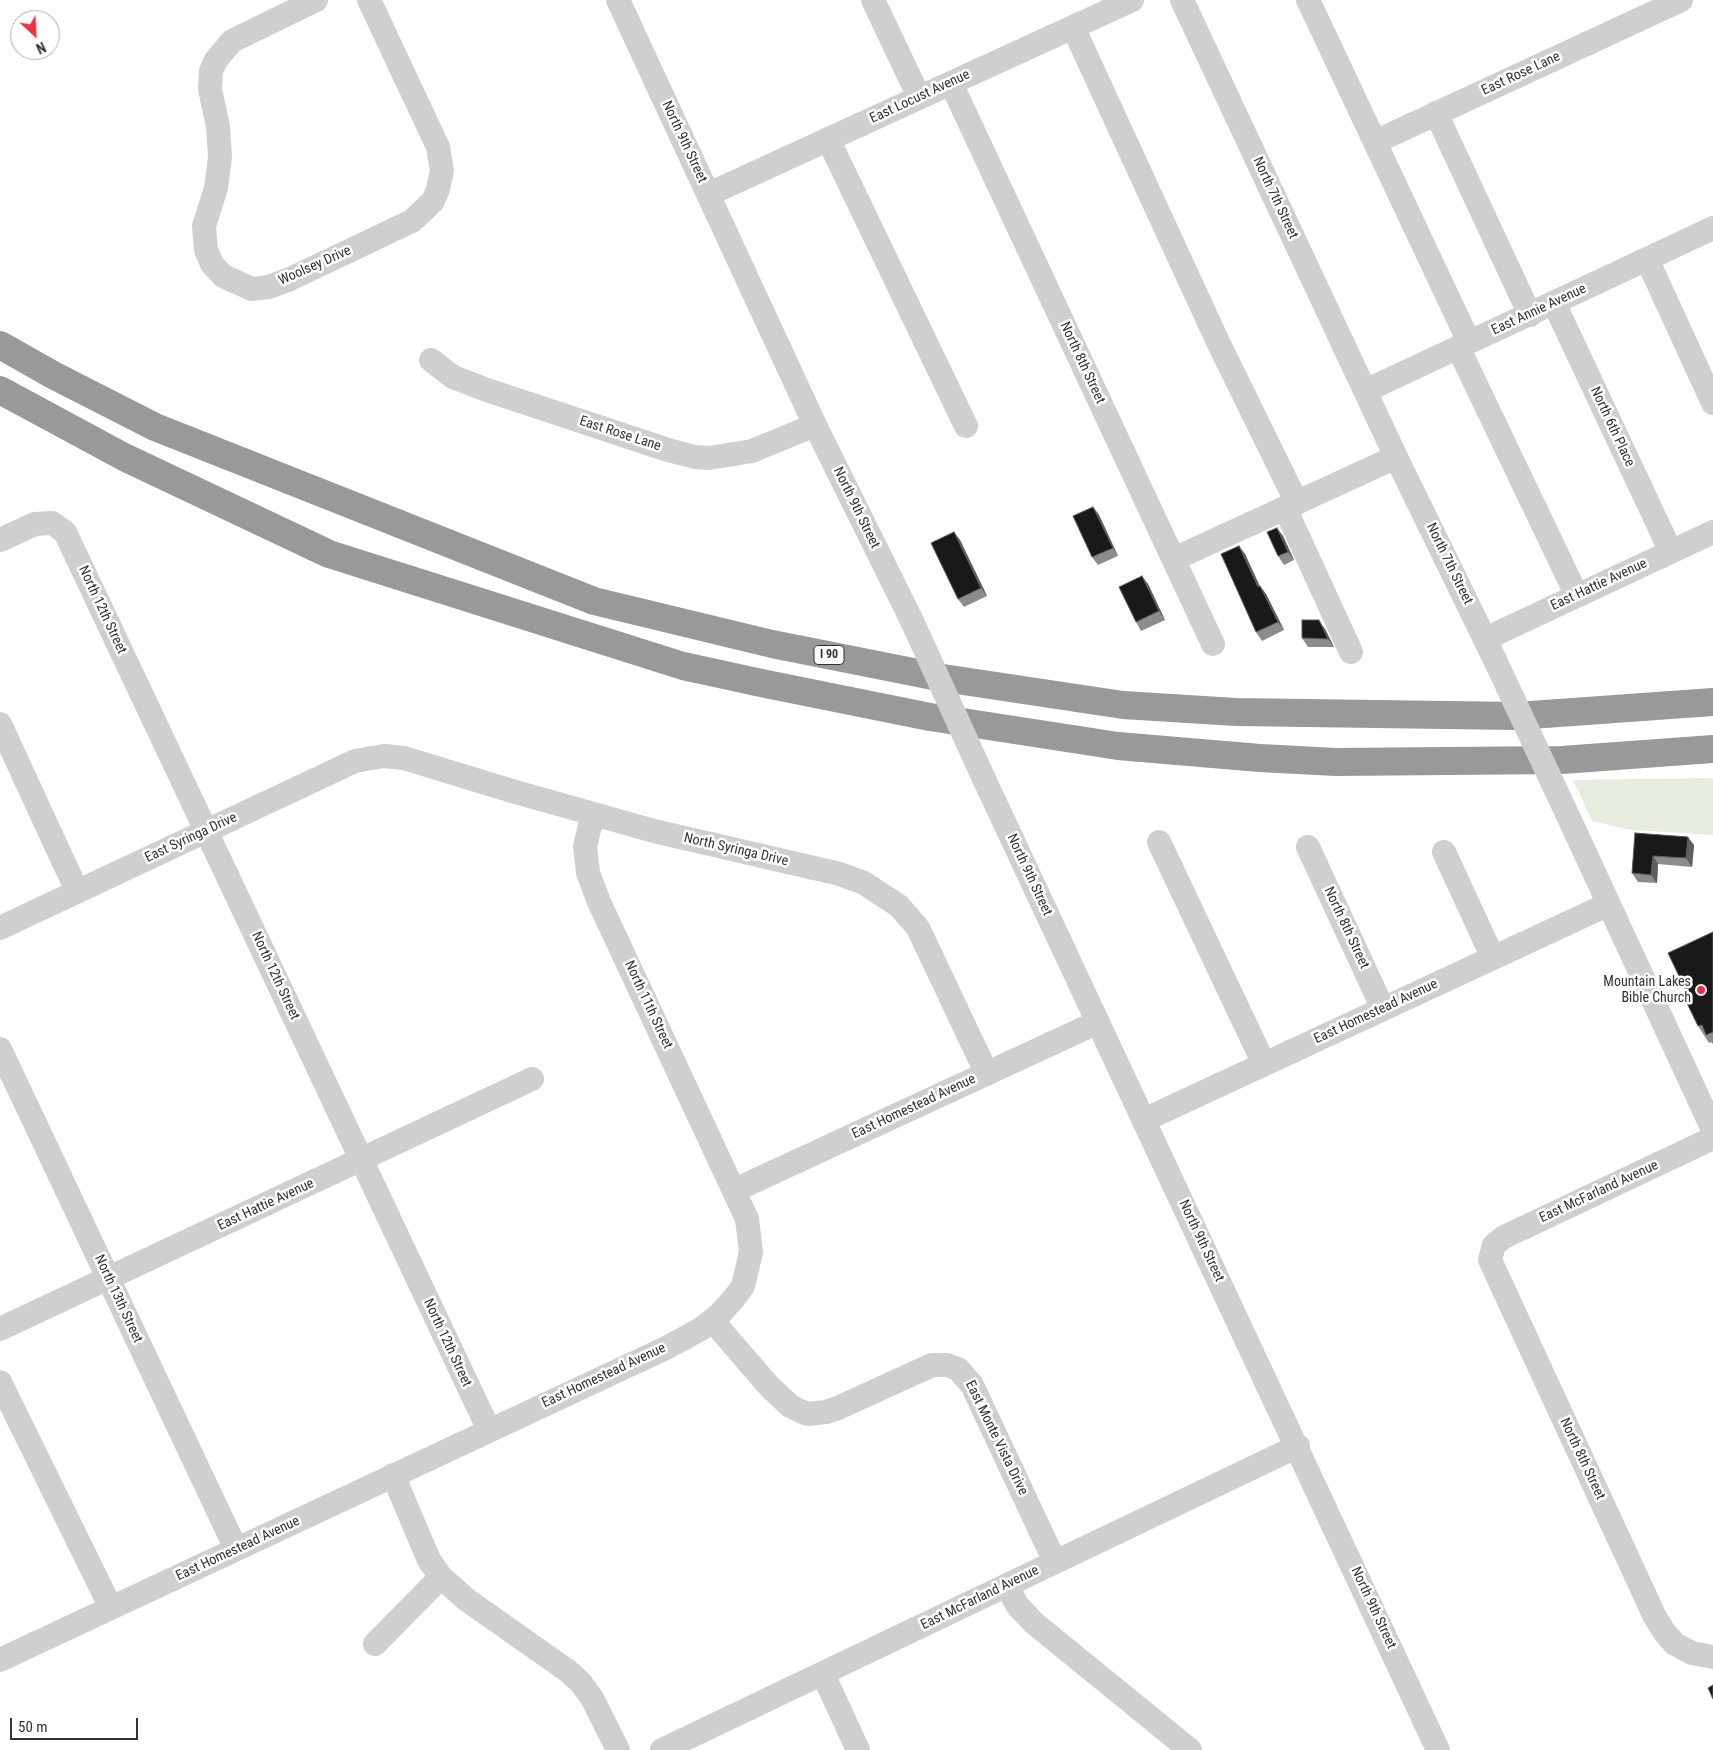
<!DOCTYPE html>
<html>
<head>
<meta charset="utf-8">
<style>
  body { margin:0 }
  #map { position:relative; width:1713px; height:1750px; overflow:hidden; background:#fff; font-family:"Roboto Condensed",sans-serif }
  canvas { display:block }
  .north { position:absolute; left:10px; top:10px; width:50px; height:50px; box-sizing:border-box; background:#fff; border:1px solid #adadad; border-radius:50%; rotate:155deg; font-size:14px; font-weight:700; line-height:20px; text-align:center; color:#323232 }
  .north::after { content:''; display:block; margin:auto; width:18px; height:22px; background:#ec3244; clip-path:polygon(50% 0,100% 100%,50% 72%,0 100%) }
  .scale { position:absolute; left:10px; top:1718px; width:128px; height:22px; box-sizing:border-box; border:2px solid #323232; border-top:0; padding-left:6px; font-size:15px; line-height:18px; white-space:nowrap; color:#323232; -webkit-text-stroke:4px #fff; paint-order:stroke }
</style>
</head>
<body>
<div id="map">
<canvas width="1713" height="1750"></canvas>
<div class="north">N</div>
<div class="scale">50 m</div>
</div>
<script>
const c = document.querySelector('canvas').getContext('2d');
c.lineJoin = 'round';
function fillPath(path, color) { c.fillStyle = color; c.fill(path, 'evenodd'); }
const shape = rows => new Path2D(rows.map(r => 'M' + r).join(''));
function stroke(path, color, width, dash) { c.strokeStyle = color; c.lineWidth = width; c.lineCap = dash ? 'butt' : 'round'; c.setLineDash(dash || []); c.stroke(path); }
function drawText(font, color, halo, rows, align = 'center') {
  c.font = font + ' "Roboto Condensed",sans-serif'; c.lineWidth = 5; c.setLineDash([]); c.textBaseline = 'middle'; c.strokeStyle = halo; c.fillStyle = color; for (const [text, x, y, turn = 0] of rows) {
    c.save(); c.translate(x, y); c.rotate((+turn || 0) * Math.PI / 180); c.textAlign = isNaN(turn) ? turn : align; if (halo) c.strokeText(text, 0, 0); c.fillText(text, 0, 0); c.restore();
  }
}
const green = shape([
  [1713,778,1713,835,1631,830,1592,821,1573,780]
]);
const minor = shape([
  [316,0,232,41,216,60,211,71,210,89,218,127,220,157,216,188,204,226,206,250,212,264,223,276,252,289,269,287,290,279,412,221,433,201,438,189,442,171,438,147,369,0],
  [618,0,815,425,911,619],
  [873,0,919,97],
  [1182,0,1396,457,1495,660],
  [1308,0,1469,342],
  [1073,27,1218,342,1297,503],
  [951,83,1213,644],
  [1436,113,1530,315],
  [828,139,966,426],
  [1375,142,1681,0],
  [709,194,1132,0],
  [1647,259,1713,403],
  [1554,303,1671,552],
  [1458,347,1577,596],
  [431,360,453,377,487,390,668,450,695,457,709,458,752,451,815,425],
  [1365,391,1713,228],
  [1285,508,1351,652],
  [0,540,35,524,52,523,65,532,489,1430],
  [1174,559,1396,457],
  [1485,639,1713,532],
  [0,724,77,891],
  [985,781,1438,1750],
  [1575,831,1713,1130],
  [1159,842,1264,1064],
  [1308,847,1383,1009],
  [1444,852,1493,958],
  [0,928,355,761,384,756,404,758,512,791,654,831,840,874,864,883,899,906,918,928,987,1074],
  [0,1049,236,1549],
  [1144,1120,1609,904],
  [1713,1138,1504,1237,1494,1245,1490,1260,1655,1617,1665,1633,1675,1644,1692,1653,1713,1657],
  [735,1190,1098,1022],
  [712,1320,768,1385,790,1406,807,1414,826,1412,838,1408,932,1365,947,1365,958,1369,972,1385,1055,1562],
  [0,1329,532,1079],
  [0,1382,111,1608],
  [393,1475,429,1560,441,1577,467,1600,568,1671,581,1683,592,1698,618,1750],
  [1007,1585,1017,1605,1034,1623,1190,1750],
  [375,1644,441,1577],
  [0,1660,666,1348,701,1329,719,1315,735,1297,743,1286,751,1252,747,1219,599,902,588,873,585,846,593,814],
  [823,1674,858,1750],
  [662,1750,1298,1446]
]);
const highway = shape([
  [0,345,53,375,155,427,594,601,772,644,943,678,1123,705,1236,712,1517,716,1713,702],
  [0,390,124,457,329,554,683,666,766,684,930,717,1118,746,1260,758,1336,762,1562,760,1713,749]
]);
const minorBridge = shape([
  [911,619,985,781],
  [1495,660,1575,831]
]);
const wall = shape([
  [1093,507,1099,515,1118,556,1098,565,1092,557],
  [1277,528,1283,536,1294,560,1284,565,1278,556],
  [954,532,960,540,987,596,964,607,958,599],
  [1239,546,1245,554,1260,586,1266,594,1284,630,1262,641,1256,632],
  [1148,584,1165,620,1141,631,1136,622],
  [1325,629,1334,647,1308,647,1302,638],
  [1635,833,1694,845,1692,867,1658,864,1657,883,1638,882,1632,873],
  [1713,932,1713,1044,1711,1042,1709,1043,1698,1026,1687,993]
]);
const shadedWall = shape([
  [1093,507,1099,515,1118,556,1113,548],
  [1277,528,1283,536,1294,560,1288,552],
  [954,532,960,540,987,596,981,588],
  [1239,546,1245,554,1264,596,1258,587],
  [1142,576,1148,584,1165,620,1159,611],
  [1260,586,1266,594,1284,630,1278,622],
  [1319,620,1325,629,1334,647,1328,639],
  [1688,837,1694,845,1692,867,1686,858],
  [1653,856,1658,864,1657,883,1651,875]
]);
const building = shape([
  [1093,507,1113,548,1092,557,1073,516,1093,507],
  [1277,528,1288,552,1278,556,1267,532,1277,528],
  [954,532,981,588,958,599,931,543,954,532],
  [1239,546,1258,587,1260,586,1278,622,1256,632,1221,554,1239,546],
  [1142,576,1159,611,1136,622,1119,587,1142,576],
  [1302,620,1319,620,1328,639,1302,638,1302,620],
  [1635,833,1688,837,1686,858,1653,856,1651,875,1632,873,1635,833],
  [1713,932,1713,1032,1706,1035,1702,1025,1698,1026,1683,995,1687,993,1668,953,1713,932],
  [1713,1685,1713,1699,1708,1688,1713,1685]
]);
const markers = [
  [1701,990,5,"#ec3244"]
];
const shields = [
  [829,655,30]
];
const shieldNames = [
  ["I 90",829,655]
];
const streetNames = [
  ["East Rose Lane",1521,74,-25],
  ["East Locust Avenue",920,97,-25],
  ["North 9th Street",684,142,65],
  ["North 7th Street",1275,198,65],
  ["Woolsey Drive",315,266,-24],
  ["East Annie Avenue",1539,310,-25],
  ["North 8th Street",1082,363,65],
  ["North 6th Place",1612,427,65],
  ["East Rose Lane",620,434,18],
  ["North 9th Street",856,508,64],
  ["North 7th Street",1449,564,64],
  ["East Hattie Avenue",1599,585,-25],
  ["North 12th Street",102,610,65],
  ["East Syringa Drive",191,838,-25],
  ["North Syringa Drive",736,850,13],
  ["North 9th Street",1029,875,65],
  ["North 8th Street",1346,928,65],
  ["North 12th Street",275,976,65],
  ["North 11th Street",648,1005,65],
  ["East Homestead Avenue",1376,1012,-25],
  ["East Homestead Avenue",914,1107,-25],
  ["East McFarland Avenue",1599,1192,-25],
  ["East Hattie Avenue",266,1205,-25],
  ["North 9th Street",1201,1241,65],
  ["North 13th Street",118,1299,65],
  ["North 12th Street",447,1343,65],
  ["East Homestead Avenue",604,1376,-25],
  ["East Monte Vista Drive",996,1438,64],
  ["North 8th Street",1582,1459,65],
  ["East Homestead Avenue",238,1549,-25],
  ["East McFarland Avenue",980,1598,-26],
  ["North 9th Street",1373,1608,65]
];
const poiNames = [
  ["Mountain Lakes",1691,982],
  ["Bible Church",1691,998]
];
fillPath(green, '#e6ecde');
stroke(minor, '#cfcfcf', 24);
stroke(highway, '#999', 28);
stroke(minorBridge, '#cfcfcf', 24);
fillPath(wall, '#8c8c8c');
fillPath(shadedWall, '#5e5e5e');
fillPath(building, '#191919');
stroke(building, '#5e5e5e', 1);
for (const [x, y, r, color] of markers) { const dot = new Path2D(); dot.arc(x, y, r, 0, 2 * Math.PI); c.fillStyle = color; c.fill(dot); stroke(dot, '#fff', 2); }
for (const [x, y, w] of shields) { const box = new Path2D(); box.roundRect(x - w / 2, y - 9.5, w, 19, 4); c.fillStyle = '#fff'; c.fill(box); stroke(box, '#323232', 1); }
drawText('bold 12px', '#323232', null, shieldNames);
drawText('14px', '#323232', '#fff', streetNames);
drawText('14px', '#323232', '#fff', poiNames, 'right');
</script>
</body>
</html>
